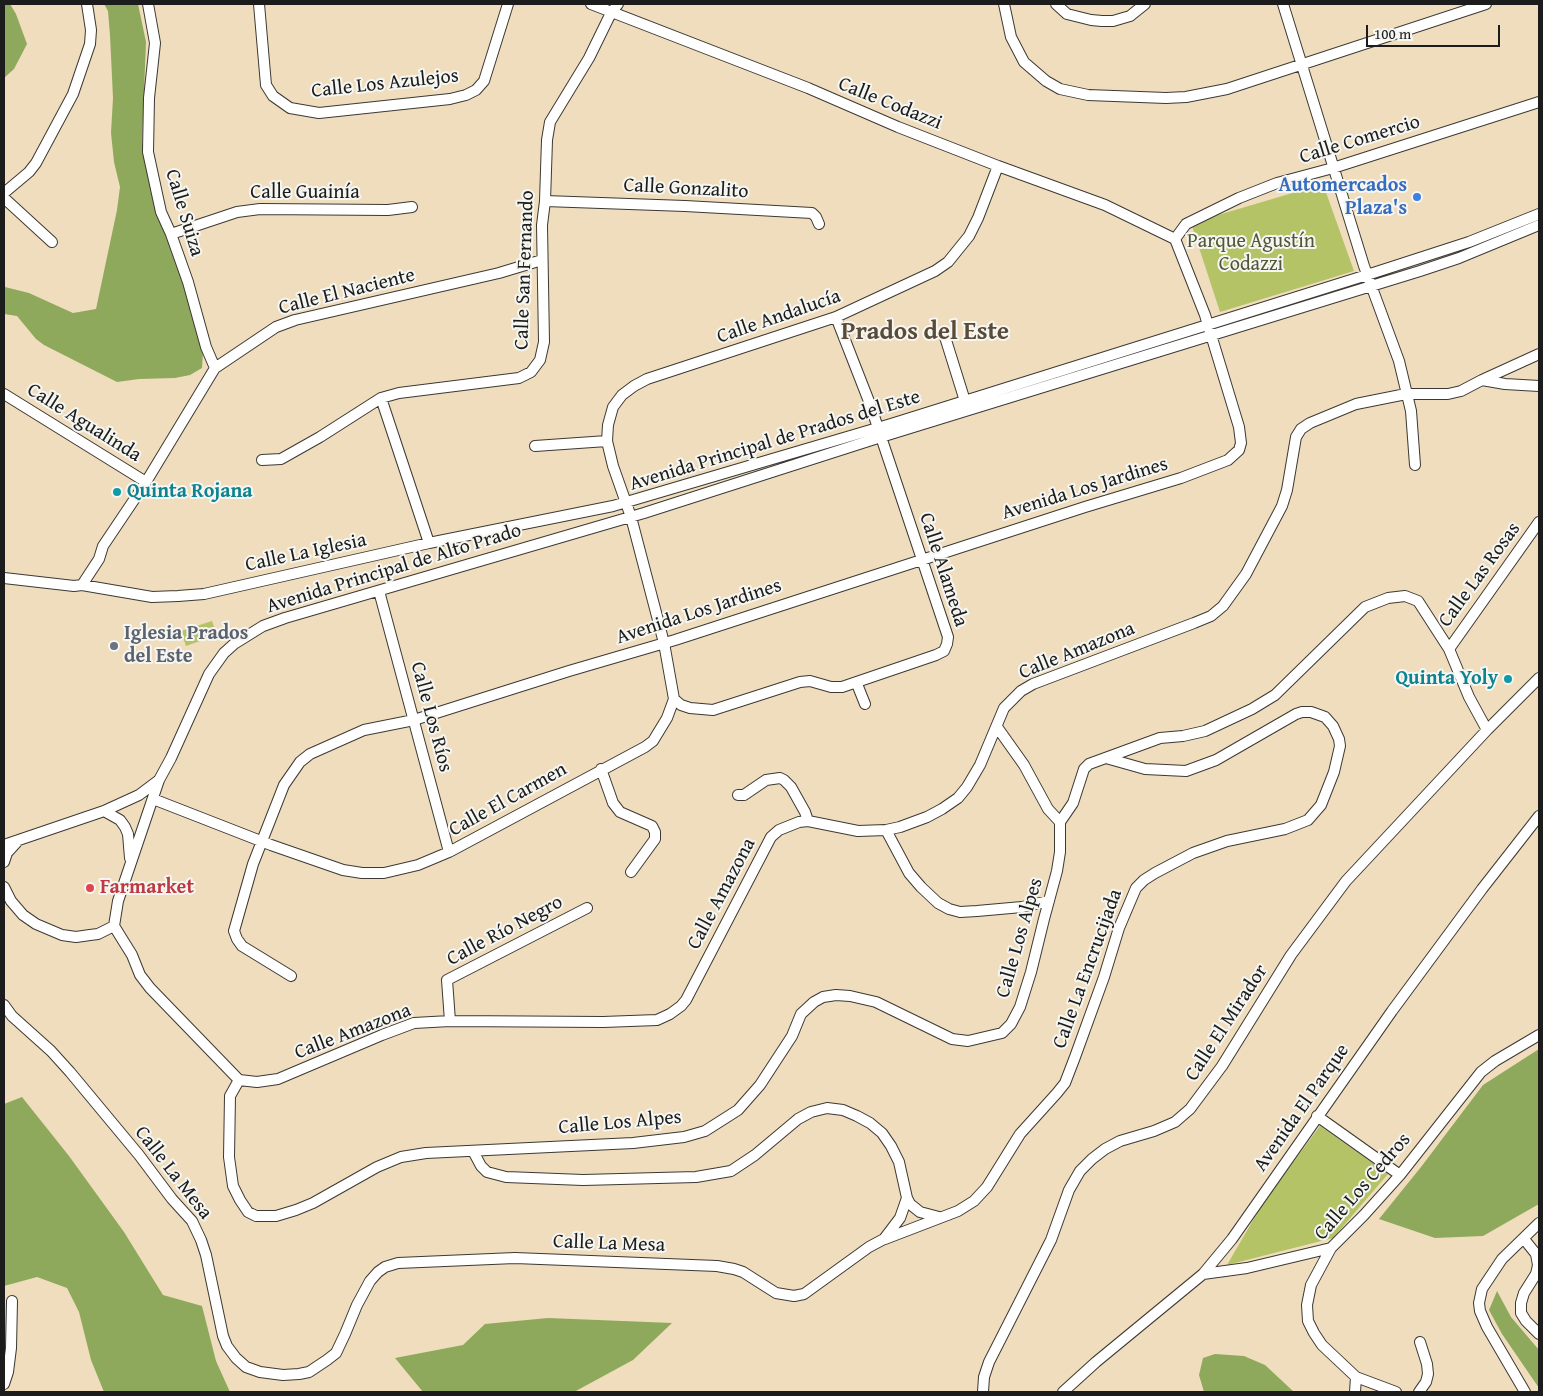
<!DOCTYPE html>
<html>
<head>
<meta charset="utf-8">
<style>
  body { margin:0 }
  #map { position:relative; width:1543px; height:1396px; overflow:hidden; background:#f0ddbd; font-family:"Gentium Book Plus",serif }
  canvas { display:block }
  .frame { position:absolute; inset:0; border:5px solid #1c1c1c; pointer-events:none }
  .scale { position:absolute; left:1366px; top:25px; width:134px; height:22px; box-sizing:border-box; border:2px solid #1c1c1c; border-top:0; padding-left:6px; font-size:15px; line-height:18px; white-space:nowrap; color:#1c1c1c; -webkit-text-stroke:4px #f6f6f2; paint-order:stroke }
</style>
</head>
<body>
<div id="map">
<canvas width="1543" height="1396"></canvas>
<div class="frame"></div>
<div class="scale">100 m</div>
</div>
<script>
const c = document.querySelector('canvas').getContext('2d');
c.lineJoin = 'round';
function fillPath(path, color) { c.fillStyle = color; c.fill(path, 'evenodd'); }
const shape = rows => new Path2D(rows.map(r => 'M' + r).join(''));
function stroke(path, color, width, dash) { c.strokeStyle = color; c.lineWidth = width; c.lineCap = dash ? 'butt' : 'round'; c.setLineDash(dash || []); c.stroke(path); }
function drawText(font, color, halo, rows, align = 'center') {
  c.font = font + ' "Gentium Book Plus",serif'; c.lineWidth = 4; c.setLineDash([]); c.textBaseline = 'middle'; c.strokeStyle = halo; c.fillStyle = color; for (const [text, x, y, turn = 0] of rows) {
    c.save(); c.translate(x, y); c.rotate((+turn || 0) * Math.PI / 180); c.textAlign = isNaN(turn) ? turn : align; if (halo) c.strokeText(text, 0, 0); c.fillText(text, 0, 0); c.restore();
  }
}
const green = shape([
  [1323,184,1354,271,1220,312,1191,223],
  [212,621,217,635,186,646,181,631],
  [1320,1126,1388,1174,1333,1238,1227,1265,1263,1203]
]);
const forest = shape([
  [4,4,10,4,16,14,27,44,14,69,4,78],
  [104,4,138,4,146,42,142,142,203,352,202,368,190,375,175,378,139,379,117,382,44,345,36,339,17,316,4,314,4,287,5,287,29,293,73,313,96,309,117,210,120,187,114,162,111,133,113,98,110,35,108,11],
  [1539,1049,1539,1204,1483,1236,1435,1238,1379,1219,1421,1167,1483,1085],
  [22,1097,69,1156,124,1232,163,1295,202,1306,216,1361,230,1392,104,1392,91,1360,79,1312,67,1288,37,1277,4,1286,4,1104],
  [1497,1291,1511,1317,1539,1350,1539,1388,1502,1334,1489,1310],
  [548,1318,672,1323,633,1360,574,1392,423,1392,395,1358,463,1345,485,1324],
  [1215,1354,1244,1356,1265,1365,1294,1392,1204,1392,1199,1375,1203,1358]
]);
const minor = shape([
  [148,4,155,43,149,98,148,152,161,212,171,234,188,282,206,347,215,368],
  [259,4,266,85,273,96,290,108,319,113,450,99,466,95,476,90,484,81,508,4],
  [591,4,808,88,898,127,998,166,1105,205,1175,239],
  [1004,4,1011,37,1024,62,1046,81,1060,89,1088,95,1166,98,1186,97,1227,89,1486,4],
  [1056,4,1067,14,1091,20,1102,21,1113,21,1130,16,1145,4],
  [1283,4,1364,266,1399,361,1411,411,1415,465],
  [4,193,29,172,36,163,73,94,90,44,91,30,87,4],
  [4,198,52,242],
  [545,201,685,206,812,213,816,217,819,224],
  [171,234,237,212,260,209,388,210,412,207],
  [945,337,965,401],
  [1482,380,1539,354],
  [4,394,146,482],
  [381,398,429,543],
  [535,446,607,441],
  [262,460,281,459,320,437,381,398,399,393,519,378,531,372,540,360,544,342,542,225,545,201,547,140,550,122,589,58,611,13,618,4],
  [4,578,74,586,82,585,152,597,178,596,204,594,429,543,613,506,891,424,1367,275,1469,242,1539,214],
  [82,585,99,559,103,546,146,482,215,368,276,327,295,320,499,273,542,260],
  [379,591,449,852],
  [1449,649,1539,522],
  [857,684,865,704],
  [674,699,681,705,690,708,713,710,800,682,810,681,831,687,842,687,936,655,944,651,947,644,948,637,945,628,870,404,836,317],
  [997,727,1024,765,1048,809,1060,822],
  [601,769,613,803,620,812,652,826,655,832,655,839,631,872],
  [738,795,744,795,766,780,780,778,784,780,791,787,805,812,808,821],
  [153,799,271,845,343,870,362,873,384,873,418,865,449,852,645,747,653,741,667,718,674,699,664,643,631,517,613,466,607,441,608,425,613,407,622,395,634,386,647,379,836,317,935,271,948,262,969,236,978,218,998,166],
  [104,811,120,820,125,827,128,834,130,858],
  [1060,822,1073,803,1084,769,1089,764,1160,738,1183,736,1205,731,1252,709,1275,695,1365,607,1388,598,1405,596,1418,601,1449,649,1469,697,1487,730],
  [886,830,909,873,921,887,938,903,949,909,960,912,977,911,1022,907,1049,901],
  [4,845,104,811,139,795,159,780],
  [4,862,7,853,17,842],
  [4,887,11,901,23,915,36,924,62,935,76,937,90,935,98,934,114,926,118,901,159,780,171,758,209,674,224,653,234,644,263,626,285,618,644,513,881,437,1420,271,1459,258,1539,225],
  [114,926,132,955,140,975,150,988,239,1080,257,1082,278,1079,382,1035,414,1023,450,1021,603,1022,657,1020,670,1014,681,1006,686,1000,771,837,779,830,799,822,808,821,858,831,886,830,900,827,927,817,942,809,958,798,967,787,980,765,1004,708,1021,691,1033,684,1194,623,1211,616,1223,606,1246,574,1282,506,1287,490,1296,437,1301,429,1310,423,1356,404,1406,394,1448,394,1461,391,1482,380,1505,384,1539,386],
  [291,976,242,946,237,939,234,931,253,864,284,785,300,762,310,754,364,730,414,720,569,671,675,640,1085,507,1181,478,1228,460,1239,450,1241,443,1239,427,1205,315,1175,239,1186,224,1239,198,1277,183,1333,168,1539,102],
  [4,1005,12,1016,51,1051,70,1072,139,1155,172,1199,192,1221,201,1240,206,1255,223,1336,227,1346,236,1358,246,1367,260,1372,283,1375,299,1374,309,1372,327,1360,336,1353,345,1334,357,1305,370,1281,378,1272,385,1267,398,1263,515,1258,717,1266,734,1269,743,1272,776,1293,794,1296,804,1294,869,1247,884,1239,900,1218,907,1198,899,1162,891,1146,882,1133,870,1123,857,1116,843,1110,827,1108,811,1112,798,1119,755,1155,731,1171,696,1177,583,1180,506,1177,487,1172,481,1166,473,1151],
  [450,1021,447,980,587,908],
  [239,1080,230,1096,229,1157,233,1186,240,1200,248,1212,256,1216,276,1216,296,1210,313,1203,377,1167,401,1157,426,1153,633,1143,684,1137,705,1131,738,1110,760,1085,792,1036,801,1014,814,1002,823,997,836,995,850,996,876,1002,952,1039,968,1041,1002,1033,1011,1024,1020,1007,1031,972,1044,919,1057,871,1060,852,1060,822],
  [1317,1116,1400,1175],
  [907,1198,910,1204,920,1212,939,1217],
  [885,1239,958,1211,974,1201,987,1187,1020,1134,1057,1093,1065,1083,1075,1057,1104,977,1119,928,1136,888,1144,880,1155,873,1193,853,1227,841,1285,829,1308,820,1321,805,1334,772,1340,746,1339,739,1333,726,1325,717,1311,712,1302,712,1296,714,1216,760,1186,771,1145,769,1106,758],
  [1524,1239,1536,1254,1538,1265,1536,1274,1524,1293,1521,1303,1521,1313,1526,1321,1539,1334],
  [1203,1274,1247,1268,1331,1248],
  [4,1384,8,1372,11,1348,12,1301],
  [983,1392,984,1377,989,1362,1051,1240,1069,1190,1080,1171,1092,1159,1105,1149,1120,1141,1154,1131,1175,1122,1190,1109,1222,1066,1291,955,1346,881,1487,730,1539,678],
  [1063,1392,1096,1362,1203,1274,1232,1239,1392,1011,1482,889,1539,816],
  [1355,1392,1356,1377],
  [1396,1392,1356,1377,1322,1345,1314,1333,1308,1321,1307,1305,1311,1285,1331,1248,1364,1215,1400,1175,1481,1072,1495,1061,1539,1035],
  [1419,1392,1426,1382,1428,1374,1427,1364,1420,1342],
  [1525,1392,1487,1327,1480,1311,1479,1303,1482,1289,1502,1259,1539,1223]
]);
const markers = [
  [1417,197,5,"#3f7fe0"],
  [117,492,5,"#0f9aa8"],
  [114,646,5,"#6b7280"],
  [1508,679,5,"#0f9aa8"],
  [90,888,5,"#e0444e"]
];
const streetNames = [
  ["Calle Los Azulejos",385,84,-6],
  ["Calle Codazzi",890,104,22],
  ["Calle Comercio",1360,140,-17],
  ["Calle Gonzalito",686,189,3],
  ["Calle Guainía",305,193],
  ["Calle Suiza",184,213,73],
  ["Calle San Fernando",525,270,-88],
  ["Calle El Naciente",347,292,-14],
  ["Calle Andalucía",779,317,-19],
  ["Calle Agualinda",84,423,32],
  ["Avenida Principal de Prados del Este",775,441,-17],
  ["Avenida Los Jardines",1085,489,-17],
  ["Calle La Iglesia",306,553,-12],
  ["Avenida Principal de Alto Prado",394,569,-17],
  ["Calle Alameda",943,570,72],
  ["Calle Las Rosas",1480,575,-54],
  ["Avenida Los Jardines",699,612,-18],
  ["Calle Amazona",1077,651,-22],
  ["Calle Los Ríos",431,717,75],
  ["Calle El Carmen",508,800,-29],
  ["Calle Amazona",722,894,-62],
  ["Calle Río Negro",505,931,-28],
  ["Calle Los Alpes",1020,938,-74],
  ["Calle La Encrucijada",1088,969,-70],
  ["Calle El Mirador",1227,1023,-57],
  ["Calle Amazona",353,1032,-21],
  ["Avenida El Parque",1302,1108,-55],
  ["Calle Los Alpes",620,1123,-5],
  ["Calle La Mesa",173,1173,52],
  ["Calle Los Cedros",1363,1187,-49],
  ["Calle La Mesa",609,1244,2]
];
const shopNames = [
  ["Automercados",1407,186],
  ["Plaza's",1407,209]
];
const parkNames = [
  ["Parque Agustín",1251,242],
  ["Codazzi",1251,265]
];
const cultureNames = [
  ["Quinta Rojana",127,492],
  ["Quinta Yoly",1498,679,"right"]
];
const worshipNames = [
  ["Iglesia Prados",124,634],
  ["del Este",124,657]
];
const healthNames = [
  ["Farmarket",100,888]
];
const districtNames = [
  ["Prados del Este",925,333]
];
fillPath(green, '#b3c366');
fillPath(forest, '#8ea95b');
stroke(minor, '#3c3934', 12);
stroke(minor, '#fff', 10);
for (const [x, y, r, color] of markers) { const dot = new Path2D(); dot.arc(x, y, r, 0, 2 * Math.PI); c.fillStyle = color; c.fill(dot); stroke(dot, '#f6f6f2', 2); }
drawText('20px', '#1c1c1c', '#f6f6f2', streetNames);
drawText('bold 20px', '#366cbe', '#f6f6f2', shopNames, 'right');
drawText('20px', '#515636', '#f6f6f2', parkNames);
drawText('bold 20px', '#0d838f', '#f6f6f2', cultureNames, 'left');
drawText('bold 20px', '#5b616d', '#f6f6f2', worshipNames, 'left');
drawText('bold 20px', '#be3a42', '#f6f6f2', healthNames, 'left');
drawText('bold 25px', '#5a4b38', '#f6f6f2', districtNames);
</script>
</body>
</html>
